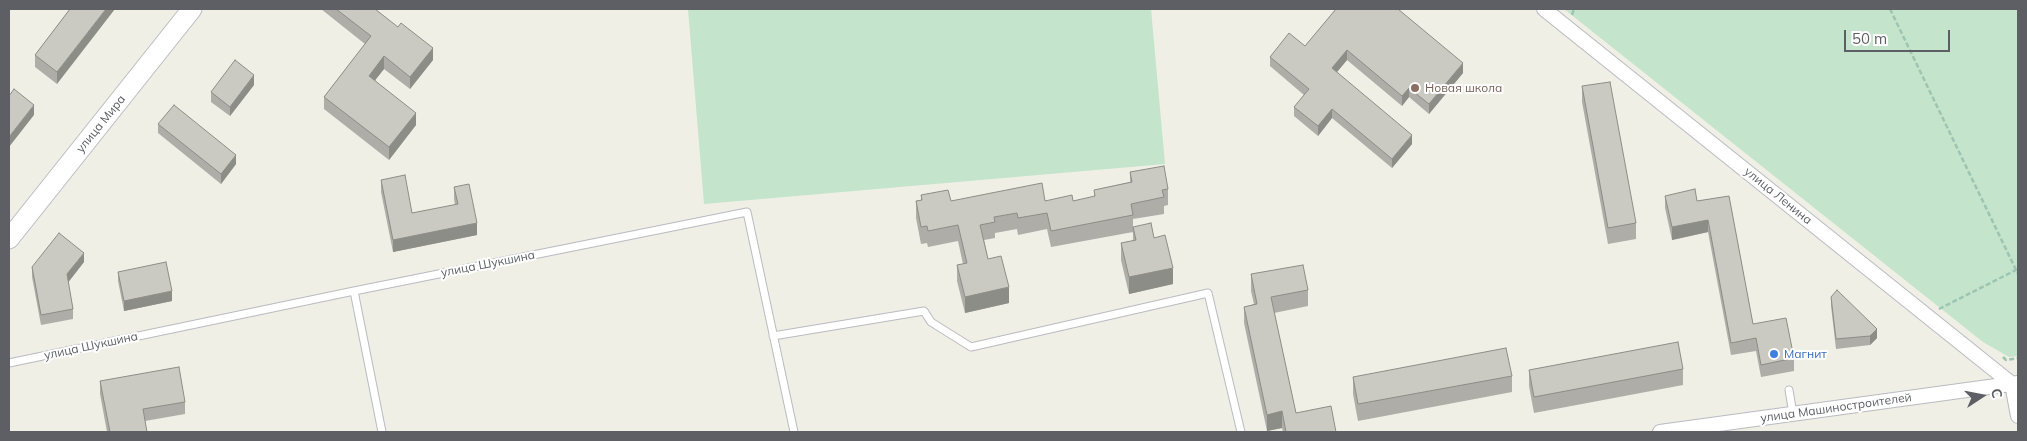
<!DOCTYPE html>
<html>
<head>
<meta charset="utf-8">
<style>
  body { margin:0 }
  #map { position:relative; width:2027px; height:441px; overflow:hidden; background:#efefe6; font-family:Mulish,sans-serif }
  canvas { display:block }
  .frame { position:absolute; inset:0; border:10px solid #5d5f65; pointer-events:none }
  .north { position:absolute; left:1957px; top:371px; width:50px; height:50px; -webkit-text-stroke:4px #fff; paint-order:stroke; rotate:79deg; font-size:14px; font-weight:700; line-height:20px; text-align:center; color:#5d5f65 }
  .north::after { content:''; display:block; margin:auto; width:18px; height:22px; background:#5d5f65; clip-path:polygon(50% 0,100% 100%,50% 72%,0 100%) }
  .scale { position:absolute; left:1844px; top:30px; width:106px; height:22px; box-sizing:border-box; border:2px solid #5d5f65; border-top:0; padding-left:6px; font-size:15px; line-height:18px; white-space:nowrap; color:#5d5f65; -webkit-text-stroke:4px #fff; paint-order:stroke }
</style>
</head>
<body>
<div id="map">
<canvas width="2027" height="441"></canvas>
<div class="frame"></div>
<div class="north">С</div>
<div class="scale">50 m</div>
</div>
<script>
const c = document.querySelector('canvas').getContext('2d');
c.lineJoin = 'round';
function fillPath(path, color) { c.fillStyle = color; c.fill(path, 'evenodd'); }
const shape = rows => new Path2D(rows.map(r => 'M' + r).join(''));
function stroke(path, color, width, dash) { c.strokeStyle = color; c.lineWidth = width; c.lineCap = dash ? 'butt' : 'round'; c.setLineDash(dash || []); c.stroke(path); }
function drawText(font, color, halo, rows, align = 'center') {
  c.font = font + ' Mulish,sans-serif'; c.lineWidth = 4; c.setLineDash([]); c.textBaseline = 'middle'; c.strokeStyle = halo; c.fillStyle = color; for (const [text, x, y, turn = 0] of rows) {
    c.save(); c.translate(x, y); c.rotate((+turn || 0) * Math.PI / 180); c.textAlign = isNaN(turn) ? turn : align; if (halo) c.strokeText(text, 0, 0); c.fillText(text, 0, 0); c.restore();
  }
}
const green = shape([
  [688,9,1151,9,1165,164,704,204],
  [1564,9,2018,9,2018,356,2009,357,1983,342]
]);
const path = shape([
  [1890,9,2018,274],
  [1572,15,1574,9],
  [1939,309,2018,269],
  [2003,357,2006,360,2018,358]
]);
const lane = shape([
  [354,291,382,432],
  [773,336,924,311,931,322,971,347,1208,293,1241,432],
  [9,363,354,291,747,212,794,432],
  [1789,390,1793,414]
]);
const street = shape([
  [1544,9,2012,384],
  [2012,384,2018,416],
  [1660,432,2018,383]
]);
const secondary = shape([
  [9,239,192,9]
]);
const wall = shape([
  [70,9,57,84,35,67,35,55],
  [321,9,375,9,433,60,410,89,384,69,375,80,416,125,389,160,324,109,324,97,365,44],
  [1336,9,1463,73,1429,114,1409,97,1402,106,1347,60,1337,72,1412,144,1392,168,1332,118,1318,136,1294,116,1294,107,1304,95,1270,66,1270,57,1305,46],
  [254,85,230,116,211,102,211,92],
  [1582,86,1636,223,1636,239,1608,244,1582,102],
  [158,124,236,164,221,184,158,133],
  [1130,172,1168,189,1168,205,1164,206,1164,214,1133,219,1133,232,1051,247,1047,229,1018,235,1017,229,995,233,995,238,984,240,988,259,1009,303,965,313,957,281,957,265,963,264,958,241,928,247,927,243,921,244,916,218,916,201,921,200,921,195,951,201,1073,201,1094,197,1094,190,1130,182],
  [381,180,412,213,455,205,454,199,454,187,477,235,393,252,381,192],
  [1665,196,1697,201,1729,196,1753,324,1794,358,1794,371,1761,377,1756,351,1731,355,1708,232,1672,240,1665,208],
  [1133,227,1154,238,1173,284,1129,294,1121,260,1121,243,1133,241],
  [84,262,68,282,73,309,73,319,41,325,32,277,32,267],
  [118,272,172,301,124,311,118,281],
  [1251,274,1308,290,1308,306,1274,313,1296,413,1336,432,1283,432,1282,428,1267,431,1244,323,1244,307,1254,304,1251,291],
  [1831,297,1877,338,1870,345,1836,349,1831,306],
  [1683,369,1683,385,1534,413,1529,386,1529,370],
  [1512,376,1512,392,1358,421,1353,394,1353,377],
  [100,381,185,402,185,414,145,421,147,432,107,432,100,394]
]);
const shadedWall = shape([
  [106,9,115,9,57,84,57,72],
  [433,48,433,60,410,89,410,77],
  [1347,50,1347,60,1332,78,1332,68],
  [384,56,384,69,369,88,369,76],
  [1463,63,1463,73,1429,114,1429,104],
  [254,75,254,85,230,116,230,107],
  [1409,88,1409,97,1402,106,1402,96],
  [34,105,34,115,9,147,9,137],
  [1332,109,1332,118,1318,136,1318,126],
  [416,113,416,125,389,160,389,147],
  [1412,135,1412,144,1392,168,1392,159],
  [236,155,236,164,221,184,221,174],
  [1708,220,1708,232,1672,240,1672,227],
  [477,223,477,235,393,252,393,240],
  [84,253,84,262,67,284,67,274],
  [1173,268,1173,284,1129,294,1129,277],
  [1009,287,1009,303,965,313,965,297],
  [172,291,172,301,124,311,124,301],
  [1877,329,1877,338,1870,345,1870,336],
  [1282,411,1282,428,1267,431,1267,415]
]);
const building = shape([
  [70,9,106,9,57,72,35,55,70,9],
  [336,9,375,9,398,27,401,23,433,48,410,77,384,56,369,76,416,113,389,147,324,97,371,36,336,9],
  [1336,9,1398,9,1463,63,1429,104,1409,88,1402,96,1347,50,1332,68,1412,135,1392,159,1332,109,1318,126,1294,107,1309,89,1270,57,1289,33,1305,46,1336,9],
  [235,60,254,75,230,107,211,92,235,60],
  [1610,82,1636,223,1608,228,1582,86,1610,82],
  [14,89,34,105,9,137,9,96,14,89],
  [174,105,236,155,221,174,158,124,174,105],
  [1164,166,1168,189,1162,190,1164,197,1131,204,1133,215,1051,231,1047,213,1018,218,1017,213,994,217,995,222,980,225,988,259,1001,256,1009,287,965,297,957,265,967,263,958,225,928,231,927,226,921,227,916,201,922,200,921,195,948,190,951,201,1042,183,1045,201,1072,195,1073,201,1095,196,1094,190,1132,182,1130,172,1164,166],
  [405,175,412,213,458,204,454,187,469,184,477,223,393,240,381,180,405,175],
  [1695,189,1697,201,1729,196,1753,324,1786,318,1794,358,1761,365,1756,338,1731,343,1708,220,1672,227,1665,196,1695,189],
  [1151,223,1154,238,1165,235,1173,268,1129,277,1121,243,1136,240,1133,227,1151,223],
  [59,233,84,253,67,274,73,309,41,315,32,267,59,233],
  [166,262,172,291,124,301,118,272,166,262],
  [1303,265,1308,290,1271,297,1296,413,1331,406,1336,432,1286,432,1282,411,1267,415,1244,307,1257,304,1251,274,1303,265],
  [1837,290,1877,329,1870,336,1836,339,1831,297,1837,290],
  [1678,342,1683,369,1534,397,1529,370,1678,342],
  [1506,348,1512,376,1358,404,1353,377,1506,348],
  [179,367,185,402,143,409,147,432,110,432,100,381,179,367]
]);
const markers = [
  [1415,88,5,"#8d6e63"],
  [1774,354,5,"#3f7fe0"]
];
const educationNames = [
  ["Новая школа",1425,88]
];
const streetNames = [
  ["улица Мира",101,124,-51],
  ["улица Ленина",1778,196,39],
  ["улица Шукшина",488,264,-11],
  ["улица Шукшина",91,346,-12],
  ["улица Машиностроителей",1836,408,-8]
];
const shopNames = [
  ["Магнит",1784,354]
];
fillPath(green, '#c4e4cc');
stroke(lane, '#babbc1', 9);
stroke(street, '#babbc1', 16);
stroke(secondary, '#bbbcc2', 21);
stroke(path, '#9ec4b2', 2.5, [5, 2.5]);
stroke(lane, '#fff', 7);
stroke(street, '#fff', 14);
stroke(secondary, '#fff', 19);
fillPath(wall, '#aeada7');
fillPath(shadedWall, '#8d8d88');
fillPath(building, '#cac9c2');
stroke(building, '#8d8d88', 1);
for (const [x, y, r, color] of markers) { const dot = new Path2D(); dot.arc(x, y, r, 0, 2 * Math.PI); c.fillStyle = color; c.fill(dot); stroke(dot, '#fff', 2); }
drawText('12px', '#785e54', '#fff', educationNames, 'left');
drawText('12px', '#5d5f65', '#fff', streetNames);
drawText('12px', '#366cbe', '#fff', shopNames, 'left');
</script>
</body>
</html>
